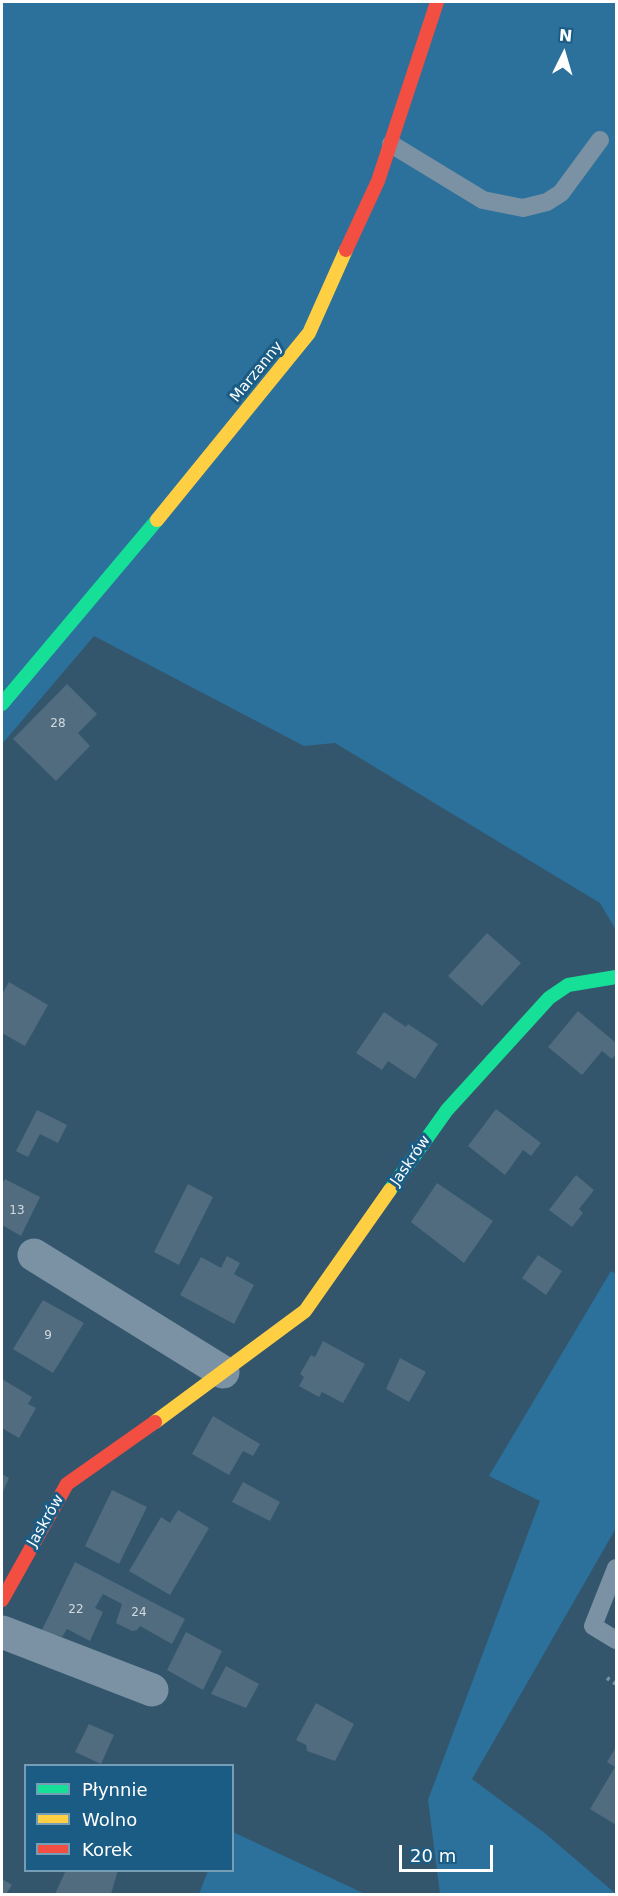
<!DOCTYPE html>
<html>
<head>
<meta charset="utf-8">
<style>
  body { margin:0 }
  #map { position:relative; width:618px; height:1896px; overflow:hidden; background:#33566d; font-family:"DejaVu Sans",sans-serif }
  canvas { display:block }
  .frame { position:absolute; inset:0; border:3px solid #fff; pointer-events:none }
  .legend { position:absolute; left:24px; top:1764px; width:210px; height:108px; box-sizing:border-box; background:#1b5c85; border:2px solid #769db6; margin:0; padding:8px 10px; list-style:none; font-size:18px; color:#fff }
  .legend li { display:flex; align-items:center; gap:12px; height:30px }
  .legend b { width:30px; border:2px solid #769db6 }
  .north { position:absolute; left:534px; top:24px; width:60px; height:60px; -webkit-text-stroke:4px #1b5c85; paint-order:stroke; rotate:5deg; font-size:16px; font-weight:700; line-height:24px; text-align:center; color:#fff }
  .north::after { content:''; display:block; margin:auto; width:21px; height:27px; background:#fff; clip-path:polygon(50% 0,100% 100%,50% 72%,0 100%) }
  .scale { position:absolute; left:399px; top:1845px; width:94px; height:27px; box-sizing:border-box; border:3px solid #fff; border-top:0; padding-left:8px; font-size:18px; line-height:21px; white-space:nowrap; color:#fff; -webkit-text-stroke:4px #1b5c85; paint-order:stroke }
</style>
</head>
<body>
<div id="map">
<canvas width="618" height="1896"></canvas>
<div class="frame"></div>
<ul class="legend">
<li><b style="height:8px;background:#16e098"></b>Płynnie</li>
<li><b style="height:8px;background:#ffcf43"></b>Wolno</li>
<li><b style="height:8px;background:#f24e42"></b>Korek</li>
</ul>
<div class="north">N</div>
<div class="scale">20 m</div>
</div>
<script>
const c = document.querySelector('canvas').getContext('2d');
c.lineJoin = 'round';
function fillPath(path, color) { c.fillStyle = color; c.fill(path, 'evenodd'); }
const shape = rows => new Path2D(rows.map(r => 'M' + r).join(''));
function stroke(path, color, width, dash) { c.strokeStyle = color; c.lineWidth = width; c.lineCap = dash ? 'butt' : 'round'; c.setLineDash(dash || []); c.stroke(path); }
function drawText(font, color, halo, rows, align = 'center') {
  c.font = font + ' "DejaVu Sans",sans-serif'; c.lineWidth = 6; c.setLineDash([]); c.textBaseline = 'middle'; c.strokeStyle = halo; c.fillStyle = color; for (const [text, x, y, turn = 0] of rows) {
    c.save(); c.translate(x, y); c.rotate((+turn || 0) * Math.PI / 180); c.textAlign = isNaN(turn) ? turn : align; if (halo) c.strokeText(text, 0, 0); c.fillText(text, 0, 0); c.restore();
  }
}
const green = shape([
  [2,2,616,2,616,930,600,903,335,743,304,746,94,636,2,744],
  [611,1271,616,1274,616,1528,472,1779,546,1834,616,1894,440,1894,428,1800,540,1501,489,1476],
  [233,1832,365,1894,199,1894,208,1871,232,1870]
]);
const building = shape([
  [67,684,97,714,78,733,90,746,56,781,13,739],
  [487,933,521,963,482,1006,448,976],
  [9,982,48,1005,25,1046,2,1033,2,994],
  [578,1011,616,1043,616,1054,612,1059,602,1051,582,1075,548,1047],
  [384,1012,406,1027,408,1024,438,1044,415,1079,388,1061,382,1070,356,1053],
  [496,1109,541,1143,531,1156,523,1150,505,1175,468,1146],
  [37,1110,67,1125,58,1143,40,1134,28,1157,16,1151],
  [576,1175,594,1190,579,1209,583,1213,572,1227,549,1210],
  [5,1179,40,1197,21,1236,2,1225,2,1184],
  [437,1183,493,1221,464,1263,411,1222],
  [188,1184,213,1197,179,1265,154,1252],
  [538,1255,562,1271,546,1295,522,1278],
  [227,1256,240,1263,234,1274,254,1285,234,1324,180,1295,201,1257,221,1268],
  [43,1300,84,1323,53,1373,13,1349],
  [323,1341,365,1364,343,1403,322,1392,319,1397,299,1386,304,1377,300,1374,311,1355,315,1357],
  [400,1358,426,1372,409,1402,386,1389],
  [2,1379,32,1397,28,1404,36,1408,19,1438,2,1428],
  [213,1416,260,1444,253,1456,243,1451,229,1475,192,1454],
  [2,1474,9,1478,2,1494],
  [243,1482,280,1502,270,1521,232,1502],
  [112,1490,147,1507,119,1564,85,1546],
  [178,1510,209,1528,170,1595,129,1571,161,1517,170,1523],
  [75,1562,185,1619,172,1644,140,1626,137,1630,132,1631,116,1623,122,1604,103,1594,95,1608,103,1612,90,1641,67,1629,62,1637,57,1635,53,1643,39,1636],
  [186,1632,222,1651,203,1690,167,1670],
  [226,1666,259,1684,246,1708,211,1694],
  [316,1703,354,1724,335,1761,307,1751,306,1745,296,1740],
  [89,1724,114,1735,101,1764,75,1752],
  [616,1747,616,1825,590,1809,615,1767,607,1762],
  [66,1870,118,1870,111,1894,55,1894],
  [2,1879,12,1885,6,1894,2,1894]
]);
const path = shape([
  [607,1678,616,1684]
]);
const lane = shape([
  [391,144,483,200,523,208,547,202,561,193,600,140],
  [616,1568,593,1626,616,1640]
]);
const street = shape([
  [34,1255,223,1372],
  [2,1632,152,1690]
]);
const fast = shape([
  [2,704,157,520],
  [390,1190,447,1110,549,998,568,985,616,977]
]);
const slow = shape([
  [157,520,309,333,346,250],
  [155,1422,305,1311,390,1190]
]);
const jam = shape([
  [346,250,378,181,437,2],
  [2,1600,67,1484,155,1422]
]);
const numberNames = [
  ["28",58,724],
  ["13",17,1211],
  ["9",48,1336],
  ["22",76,1610],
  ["24",139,1613]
];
const streetNames = [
  ["Marzanny",257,372,-51],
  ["Jaskrów",411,1161,-55],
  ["Jaskrów",46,1521,-60]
];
fillPath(green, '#2c719b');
fillPath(building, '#506c7e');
stroke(path, '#7a92a3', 4, [3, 4.5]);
stroke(lane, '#7a92a3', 18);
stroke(street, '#7a92a3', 33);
stroke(fast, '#16e098', 14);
stroke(slow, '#ffcf43', 14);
stroke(jam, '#f24e42', 14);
drawText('12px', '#d3dadf', null, numberNames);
drawText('15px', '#fff', '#1b5c85', streetNames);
</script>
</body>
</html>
